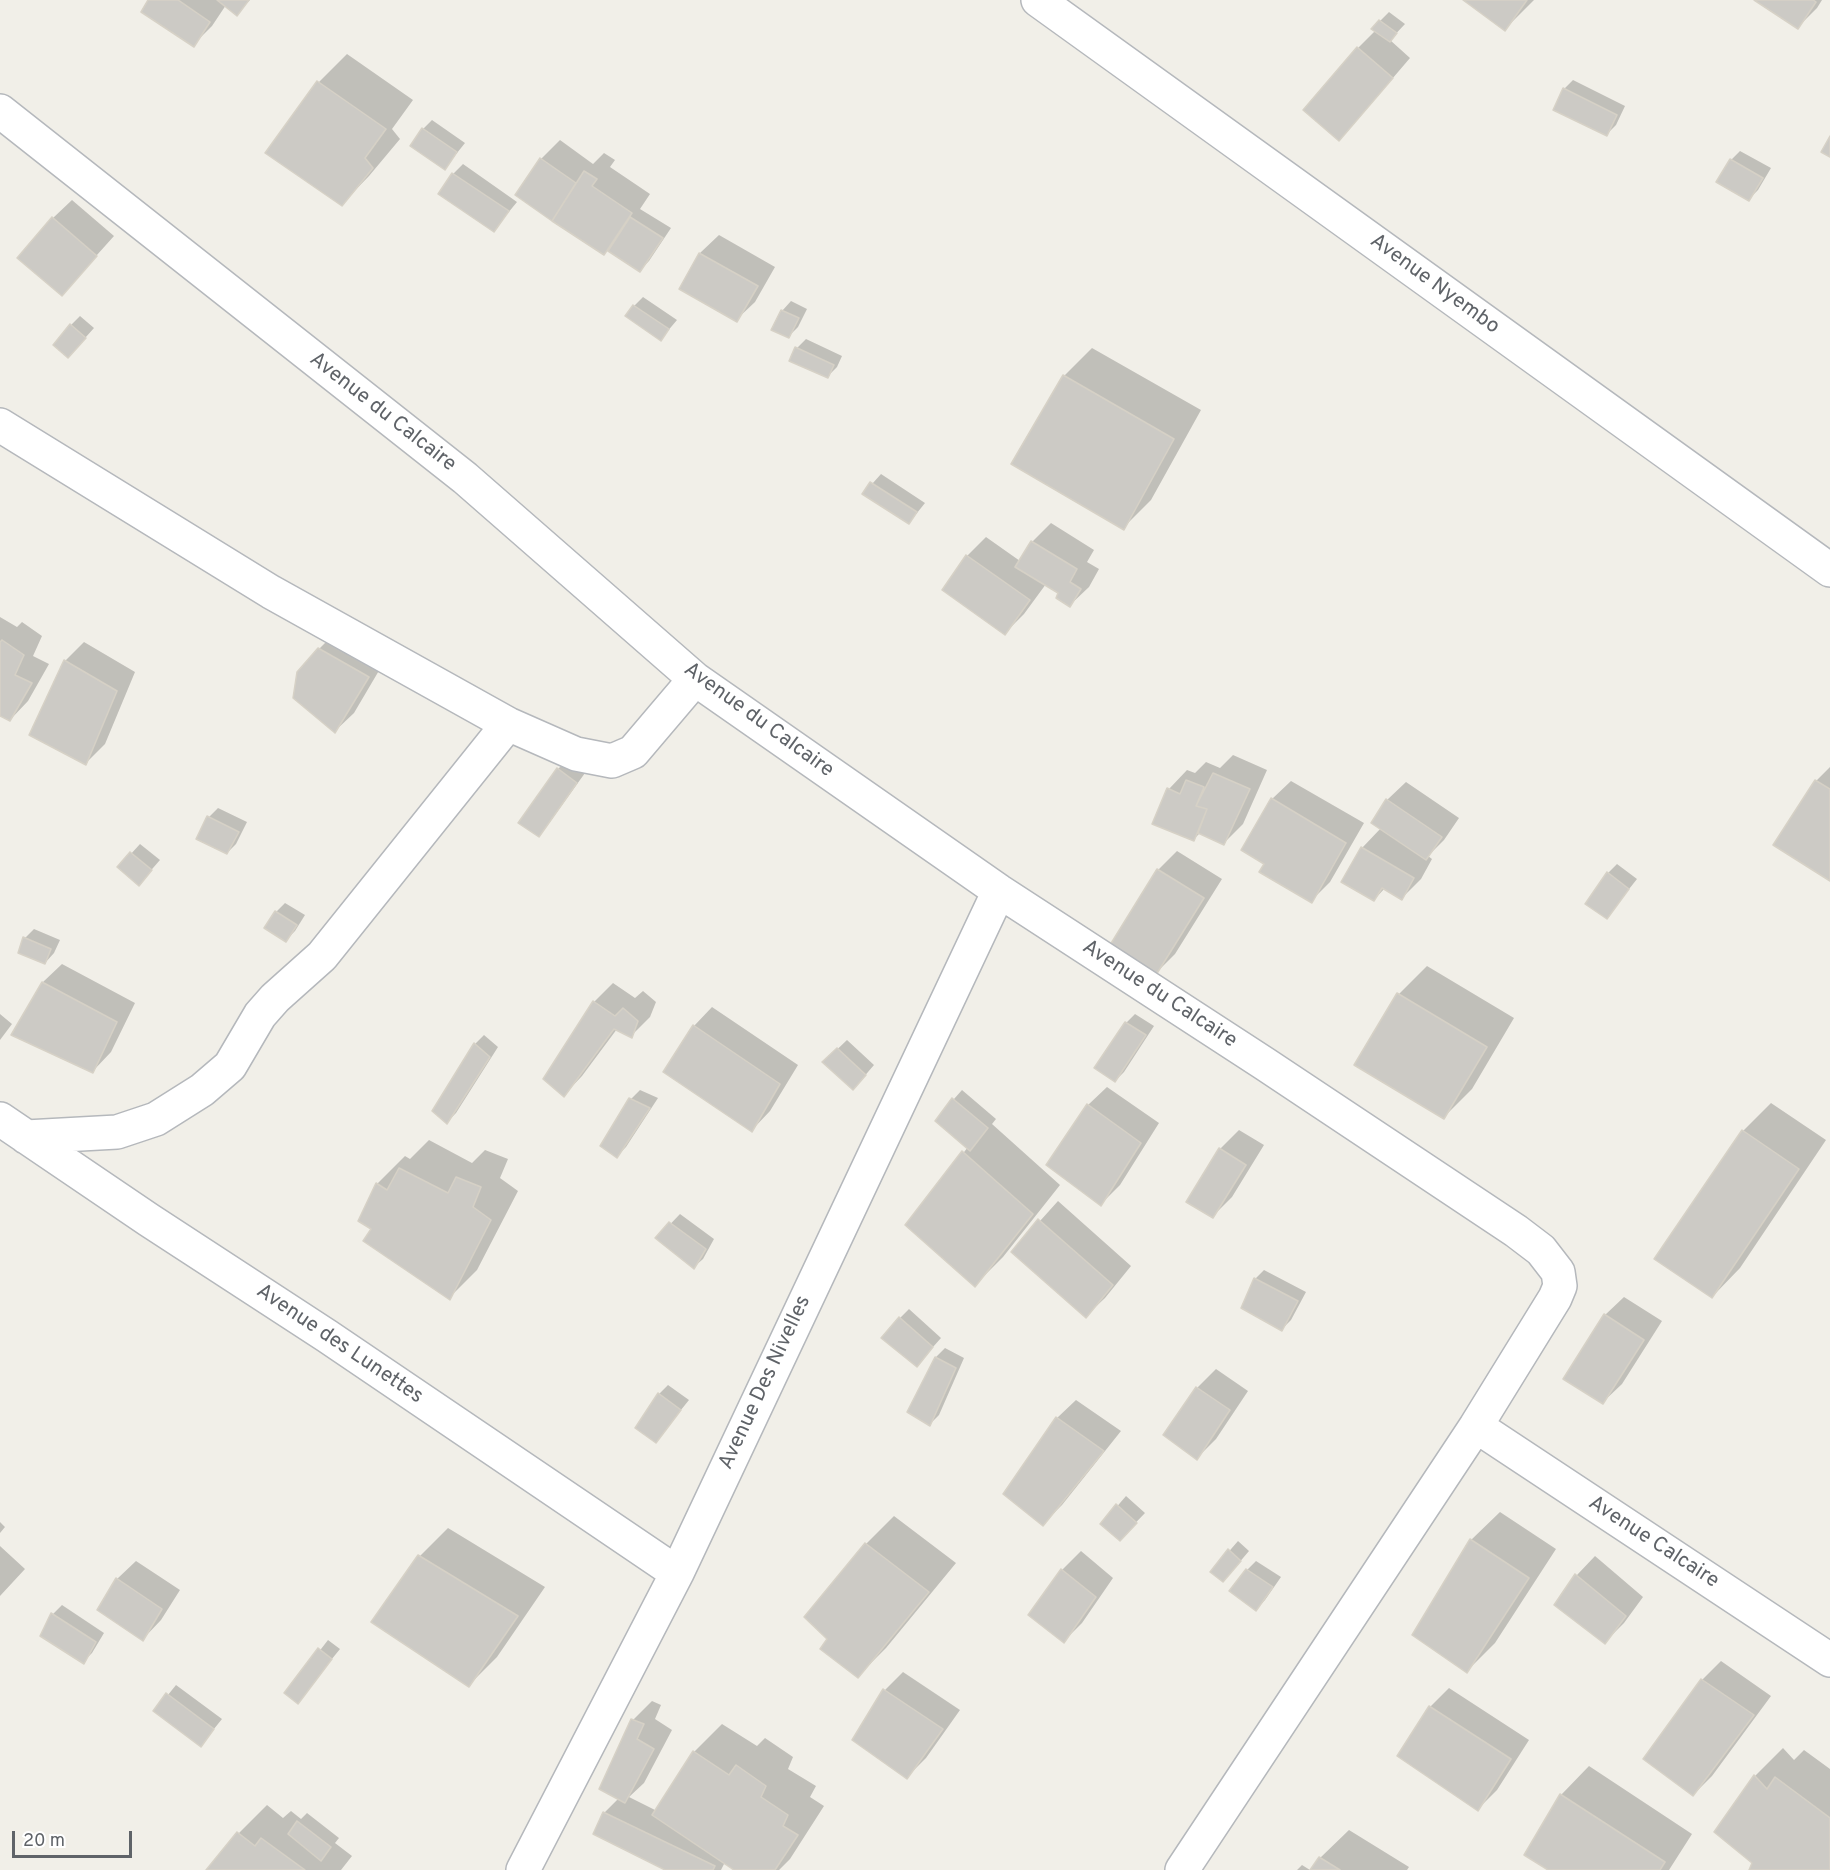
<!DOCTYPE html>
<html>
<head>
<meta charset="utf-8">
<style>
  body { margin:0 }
  #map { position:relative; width:1830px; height:1870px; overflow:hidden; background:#f1efe8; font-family:Overpass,sans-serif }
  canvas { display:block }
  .scale { position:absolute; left:12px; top:1831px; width:120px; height:27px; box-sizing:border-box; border:3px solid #5f6368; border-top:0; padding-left:8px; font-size:18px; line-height:21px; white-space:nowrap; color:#5f6368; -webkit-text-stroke:4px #fff; paint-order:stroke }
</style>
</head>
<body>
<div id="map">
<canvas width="1830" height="1870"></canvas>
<div class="scale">20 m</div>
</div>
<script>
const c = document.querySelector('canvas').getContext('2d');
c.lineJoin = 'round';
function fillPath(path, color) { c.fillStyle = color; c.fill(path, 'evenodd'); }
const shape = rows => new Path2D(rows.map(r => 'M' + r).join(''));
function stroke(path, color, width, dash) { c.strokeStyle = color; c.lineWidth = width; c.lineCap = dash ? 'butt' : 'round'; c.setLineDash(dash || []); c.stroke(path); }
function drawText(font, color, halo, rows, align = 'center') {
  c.font = font + ' Overpass,sans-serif'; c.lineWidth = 5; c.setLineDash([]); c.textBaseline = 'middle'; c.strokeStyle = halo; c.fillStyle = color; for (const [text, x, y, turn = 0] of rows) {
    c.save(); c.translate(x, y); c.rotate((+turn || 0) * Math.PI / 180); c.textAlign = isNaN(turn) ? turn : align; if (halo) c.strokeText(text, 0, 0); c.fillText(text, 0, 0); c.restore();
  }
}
const shadow = shape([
  [150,0,250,0,236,14,226,5,212,26,193,45],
  [1465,0,1534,0,1505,29],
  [1757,0,1822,0,1817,8,1798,27],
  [1389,12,1405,24,1390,40,1410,58,1357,120,1339,139,1305,110,1358,48,1376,30,1380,21],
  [347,54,413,100,392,129,400,139,369,176,341,205,267,153,319,82],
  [1573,80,1625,106,1616,125,1607,134,1564,89],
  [432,120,465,143,445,168,423,129],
  [560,140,593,164,604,153,615,160,610,167,650,194,640,209,671,228,649,261,640,270,608,249,604,253,517,195,541,159],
  [1740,151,1771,168,1758,190,1749,199,1731,160],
  [463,164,517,202,494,230,440,193,454,173],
  [72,200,114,236,62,294,53,218],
  [719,235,775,267,755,302,736,320,681,288,700,253],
  [643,297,677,320,661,339,634,306],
  [791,301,807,309,798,327,789,336,782,311],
  [80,316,94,328,77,347,71,325],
  [806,339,842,356,837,367,828,376,797,348],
  [1092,348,1201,410,1151,500,1123,528,1064,376],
  [881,474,925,503,909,523,864,493],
  [1051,523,1094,550,1087,562,1099,569,1089,587,1070,605,1060,592,1046,584,1024,614,1005,633,944,590,967,556,986,537,1020,561,1032,542],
  [0,617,17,627,22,622,42,636,33,656,49,664,28,701,10,720,0,714],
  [338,630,387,657,354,713,335,731,319,649],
  [84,642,135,672,105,744,86,763,65,661],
  [1233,755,1267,770,1243,824,1224,843,1201,832,1193,840,1169,789,1187,770,1195,773,1206,762,1220,768],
  [567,760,585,773,547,826,538,835,558,769],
  [1830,767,1830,879,1816,781],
  [1291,781,1364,823,1330,882,1311,901,1266,863,1272,799],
  [1406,782,1459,818,1444,840,1428,856,1432,859,1421,879,1402,898,1385,888,1374,900,1362,848,1381,828,1387,800],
  [218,808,247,822,236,844,227,853,209,817],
  [140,844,160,860,139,884,119,867],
  [1177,851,1222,879,1175,954,1156,973,1158,870],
  [1617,864,1637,879,1607,917,1608,873],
  [285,903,305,915,295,931,286,940,276,912],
  [34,929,60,940,54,953,45,963,25,938],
  [62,964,135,1003,111,1052,93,1071,13,1035,43,982],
  [1427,966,1514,1018,1472,1089,1444,1117,1399,994],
  [613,983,635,998,643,991,656,1002,650,1017,631,1036,617,1029,582,1076,564,1095,594,1002],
  [712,1007,798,1065,770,1111,752,1130,694,1026],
  [0,1014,12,1024,0,1040],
  [1135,1014,1154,1026,1124,1072,1115,1081,1126,1023],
  [484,1035,498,1047,456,1113,447,1122,475,1044],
  [847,1040,874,1065,862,1079,824,1062],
  [1107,1087,1159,1123,1120,1185,1101,1204,1088,1105],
  [640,1090,658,1098,626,1147,617,1156,631,1099],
  [962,1090,996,1119,992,1124,1060,1185,1003,1257,975,1285,907,1225,968,1147,954,1099],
  [1771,1103,1826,1140,1740,1268,1712,1297,1743,1131],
  [1239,1130,1264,1145,1232,1197,1213,1216,1220,1149],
  [429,1140,472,1163,485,1150,508,1159,500,1178,518,1191,477,1270,449,1298,373,1229,377,1184,405,1156,410,1159],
  [1058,1201,1131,1266,1105,1298,1086,1316,1013,1251],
  [680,1214,714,1239,703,1259,694,1267,657,1238],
  [1264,1270,1306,1292,1291,1320,1282,1329,1255,1279],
  [1624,1297,1662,1321,1622,1384,1603,1402,1605,1315],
  [909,1309,941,1338,917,1365,900,1318],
  [945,1348,964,1358,939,1415,930,1424,936,1357],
  [1216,1369,1248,1391,1216,1439,1197,1458,1197,1388],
  [668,1385,689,1400,656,1441,659,1394],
  [1076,1400,1121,1431,1062,1505,1043,1524,1057,1418],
  [1126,1496,1145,1513,1120,1539,1102,1524],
  [1500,1512,1556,1549,1495,1643,1467,1671,1414,1634,1471,1540],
  [894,1516,956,1563,886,1648,858,1676,829,1639,866,1544],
  [0,1522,5,1527,0,1533],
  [448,1528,545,1587,497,1657,469,1685,373,1622,420,1556],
  [1238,1541,1249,1551,1232,1571,1212,1571],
  [0,1546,25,1569,0,1596],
  [1081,1551,1113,1578,1082,1623,1064,1641,1030,1615,1062,1570],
  [1595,1556,1643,1597,1624,1623,1605,1642,1556,1605,1577,1575],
  [136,1561,180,1590,161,1620,143,1639,117,1579],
  [1256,1561,1281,1577,1265,1600,1256,1609,1247,1570],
  [62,1605,104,1633,92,1653,83,1662,53,1614],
  [328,1640,340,1649,297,1702,287,1693],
  [1721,1661,1771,1696,1712,1776,1693,1795,1645,1759,1702,1680],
  [903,1672,960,1710,926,1758,907,1777,885,1690],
  [176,1685,222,1719,201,1745,155,1711],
  [1449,1688,1529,1740,1497,1790,1478,1809,1430,1707],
  [652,1701,661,1705,655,1719,672,1730,644,1783,629,1797,657,1811,694,1752,722,1724,757,1746,765,1738,793,1757,788,1769,816,1786,810,1797,824,1806,790,1859,779,1870,736,1870,725,1862,721,1870,669,1870,604,1813,619,1798,633,1720],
  [1783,1748,1794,1760,1804,1750,1830,1769,1830,1870,1750,1870,1754,1863,1755,1776],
  [1589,1766,1692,1834,1669,1870,1550,1870,1526,1854,1561,1795],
  [267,1805,283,1818,291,1811,301,1819,307,1813,339,1838,335,1843,352,1856,341,1870,208,1870,239,1833],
  [1349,1830,1409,1867,1407,1870,1312,1870,1320,1858],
  [1302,1865,1310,1870,1297,1870]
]);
const building = shape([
  [148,0,178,0,210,22,194,47,141,12,148,0],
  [217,0,249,0,237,16,217,0],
  [1463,0,1527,0,1505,31,1463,0],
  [1754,0,1813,0,1816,2,1798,29,1754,0],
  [1379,20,1397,33,1390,42,1371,29,1379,20],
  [1357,47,1393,78,1339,141,1303,110,1357,47],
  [317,81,386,129,365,158,373,168,342,206,265,153,317,81],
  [1563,88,1617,115,1607,136,1553,110,1563,88],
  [422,128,457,152,445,170,410,146,422,128],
  [1830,136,1830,157,1821,152,1830,136],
  [540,158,576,183,552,221,515,195,540,158],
  [1730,159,1763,178,1749,201,1716,182,1730,159],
  [584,171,597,179,592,186,632,213,604,255,552,221,584,171],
  [452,173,509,211,494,232,438,194,452,173],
  [52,217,97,256,62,296,17,258,52,217],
  [630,217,663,238,640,272,608,251,630,217],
  [699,253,758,286,737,322,679,289,699,253],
  [633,305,669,329,661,341,625,316,633,305],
  [781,310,799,318,789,338,771,330,781,310],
  [70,324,86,338,68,358,53,345,70,324],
  [795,347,834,365,828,378,789,361,795,347],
  [1063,375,1174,439,1124,530,1011,464,1063,375],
  [870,482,917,512,909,524,862,494,870,482],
  [1031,541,1077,569,1070,582,1081,589,1070,607,1056,598,1058,593,1015,567,1031,541],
  [966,555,1030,600,1005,635,942,590,966,555],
  [2,640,24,655,15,675,32,683,10,721,0,716,0,642,2,640],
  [318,648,369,677,335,733,293,698,297,672,318,648],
  [64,660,117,691,86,765,29,735,64,660],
  [557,768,577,783,539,837,518,823,557,768],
  [1213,773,1250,789,1224,845,1198,833,1207,809,1196,806,1213,773],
  [1186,780,1204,787,1196,806,1207,809,1194,841,1152,824,1167,788,1180,794,1186,780],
  [1815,780,1830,789,1830,881,1773,845,1815,780],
  [1271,798,1346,843,1312,903,1259,872,1264,864,1241,850,1271,798],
  [1386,799,1442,837,1426,860,1371,823,1386,799],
  [207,816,239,832,227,854,196,839,207,816],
  [1361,847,1414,878,1402,900,1382,888,1374,901,1341,882,1361,847],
  [130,852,152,870,139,886,117,867,130,852],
  [1157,869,1204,898,1156,975,1110,945,1157,869],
  [1607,872,1629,889,1607,919,1585,904,1607,872],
  [275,911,297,925,286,942,264,928,275,911],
  [23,937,51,949,45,964,18,953,23,937],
  [42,982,117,1022,93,1073,11,1035,42,982],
  [1397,993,1487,1047,1444,1119,1354,1065,1397,993],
  [593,1001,615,1016,623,1008,638,1021,632,1038,614,1029,564,1097,543,1079,593,1001],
  [1125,1022,1146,1035,1115,1082,1094,1068,1125,1022],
  [693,1025,780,1084,752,1132,663,1072,693,1025],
  [474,1043,490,1057,447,1124,432,1111,474,1043],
  [837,1048,866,1075,853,1090,822,1062,837,1048],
  [629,1098,650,1108,617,1158,600,1146,629,1098],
  [952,1098,988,1128,970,1151,935,1121,952,1098],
  [1087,1104,1141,1143,1101,1206,1046,1165,1087,1104],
  [1742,1130,1799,1169,1712,1298,1654,1259,1742,1130],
  [1219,1148,1246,1165,1213,1218,1186,1202,1219,1148],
  [962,1151,1033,1214,975,1287,905,1225,962,1151],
  [399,1168,448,1193,456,1177,481,1187,473,1207,491,1220,450,1300,363,1241,371,1229,358,1221,376,1183,387,1190,399,1168],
  [1038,1219,1113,1285,1086,1318,1011,1252,1038,1219],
  [669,1222,706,1249,694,1269,655,1238,669,1222],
  [1254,1278,1298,1301,1282,1331,1241,1308,1254,1278],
  [1604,1314,1644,1340,1603,1404,1563,1379,1604,1314],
  [899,1317,933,1347,917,1367,881,1338,899,1317],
  [935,1357,956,1368,930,1426,907,1412,935,1357],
  [1196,1387,1230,1410,1197,1460,1163,1435,1196,1387],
  [658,1393,681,1410,656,1443,635,1428,658,1393],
  [1056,1417,1104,1451,1043,1526,1003,1494,1056,1417],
  [1116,1504,1137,1523,1120,1541,1100,1524,1116,1504],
  [1470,1539,1529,1578,1467,1673,1412,1635,1470,1539],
  [865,1543,929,1592,858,1678,820,1649,827,1639,804,1617,865,1543],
  [1228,1549,1241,1561,1223,1582,1210,1572,1228,1549],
  [418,1555,518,1616,469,1687,371,1622,418,1555],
  [1061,1569,1096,1597,1064,1643,1028,1615,1061,1569],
  [1246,1569,1273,1587,1256,1611,1229,1591,1246,1569],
  [1575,1574,1626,1616,1605,1644,1554,1605,1575,1574],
  [116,1578,162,1609,143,1641,97,1610,116,1578],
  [51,1613,96,1642,84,1664,40,1636,51,1613],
  [318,1648,332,1659,298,1704,284,1693,318,1648],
  [1701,1679,1754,1715,1693,1796,1643,1759,1701,1679],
  [883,1689,943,1729,907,1779,852,1740,883,1689],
  [166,1693,214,1729,201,1747,153,1711,166,1693],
  [1429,1706,1511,1759,1478,1811,1397,1756,1429,1706],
  [631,1719,644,1724,637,1739,654,1749,625,1803,599,1789,631,1719],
  [693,1751,729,1775,736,1765,766,1786,761,1797,788,1815,783,1826,798,1835,775,1870,734,1870,652,1815,693,1751],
  [1754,1775,1767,1789,1775,1777,1830,1818,1830,1870,1749,1870,1752,1863,1714,1832,1754,1775],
  [1560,1794,1665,1862,1660,1870,1548,1870,1524,1855,1560,1794],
  [603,1812,715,1866,713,1870,665,1870,593,1834,603,1812],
  [297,1821,331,1847,321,1861,288,1834,297,1821],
  [237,1832,255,1846,261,1838,305,1870,206,1870,237,1832],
  [1319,1857,1340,1870,1310,1870,1319,1857]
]);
const minor = shape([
  [1038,0,1830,570],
  [0,111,465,478,695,679,999,891,1265,1064,1516,1231,1541,1250,1558,1272,1560,1286,1555,1298,1476,1426,1182,1870],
  [0,425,271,592,508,724,576,754,612,761,633,752,695,679],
  [0,1119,149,1220,327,1336,677,1573],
  [26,1137,117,1132,156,1119,202,1090,230,1066,260,1015,275,998,322,956,508,724],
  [1476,1426,1830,1660],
  [523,1870,677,1573,999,891]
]);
const streetNames = [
  ["Avenue Nyembo",1434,285,36],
  ["Avenue du Calcaire",382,413,38],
  ["Avenue du Calcaire",758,721,36],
  ["Avenue du Calcaire",1159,995,33],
  ["Avenue des Lunettes",339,1345,34],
  ["Avenue Des Nivelles",766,1383,-65],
  ["Avenue Calcaire",1653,1543,33]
];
fillPath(shadow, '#0003');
fillPath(building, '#cccac5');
stroke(building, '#d6d1c6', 1.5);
stroke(minor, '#b5b8bc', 36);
stroke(minor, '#fff', 33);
drawText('21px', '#5f6368', '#fff', streetNames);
</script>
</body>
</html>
